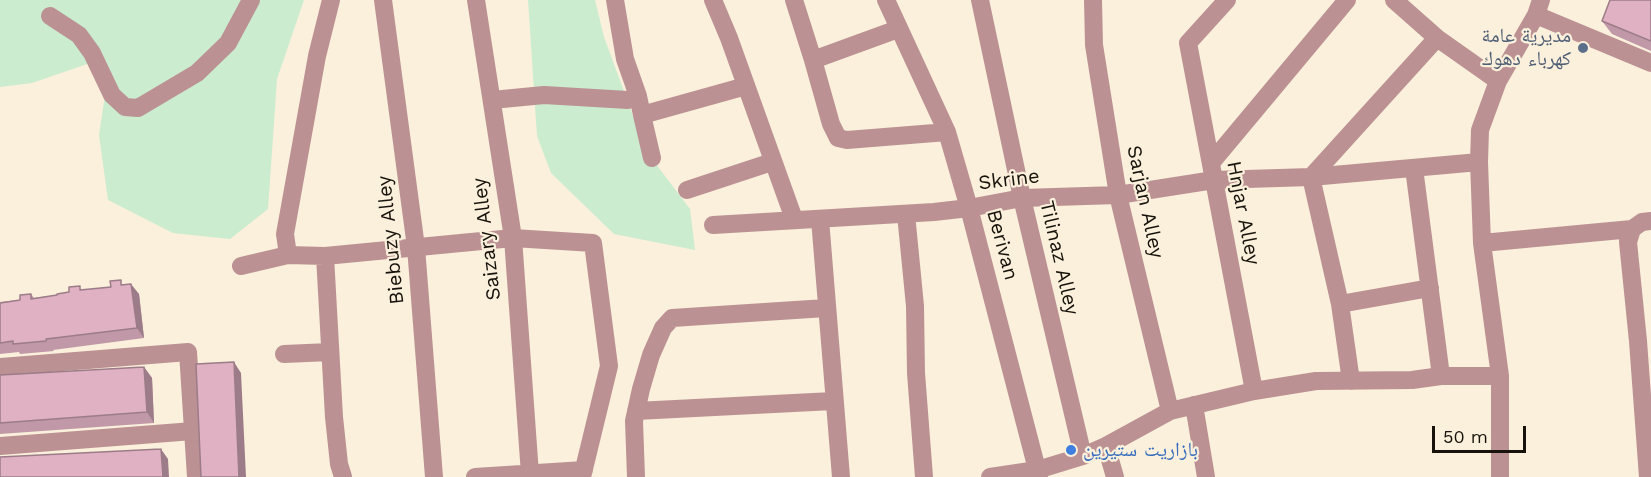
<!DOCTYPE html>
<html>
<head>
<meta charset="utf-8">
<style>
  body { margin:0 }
  #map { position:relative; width:1651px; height:477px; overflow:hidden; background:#faf0db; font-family:"Work Sans",sans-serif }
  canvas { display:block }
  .scale { position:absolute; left:1432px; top:426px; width:94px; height:27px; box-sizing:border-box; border:3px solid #17130c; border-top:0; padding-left:8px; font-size:18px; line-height:21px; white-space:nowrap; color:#17130c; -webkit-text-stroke:4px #faf0db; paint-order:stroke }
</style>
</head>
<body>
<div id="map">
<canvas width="1651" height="477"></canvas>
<div class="scale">50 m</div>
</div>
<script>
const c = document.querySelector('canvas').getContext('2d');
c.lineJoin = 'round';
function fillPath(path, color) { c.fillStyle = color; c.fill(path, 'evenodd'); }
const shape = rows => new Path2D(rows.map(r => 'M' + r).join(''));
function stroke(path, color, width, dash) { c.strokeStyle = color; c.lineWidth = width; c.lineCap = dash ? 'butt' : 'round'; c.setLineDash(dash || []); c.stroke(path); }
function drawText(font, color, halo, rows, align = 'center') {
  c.font = font + ' "Work Sans","Noto Naskh Arabic",sans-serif'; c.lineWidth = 4.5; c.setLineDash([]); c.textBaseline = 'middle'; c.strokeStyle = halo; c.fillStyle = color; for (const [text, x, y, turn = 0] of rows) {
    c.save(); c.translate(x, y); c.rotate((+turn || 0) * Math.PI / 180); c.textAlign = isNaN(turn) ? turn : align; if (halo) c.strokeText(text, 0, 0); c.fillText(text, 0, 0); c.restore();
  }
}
const green = shape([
  [0,0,304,0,277,79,268,209,230,239,173,233,108,200,99,135,107,82,93,62,32,83,0,87],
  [528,0,595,0,604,37,646,151,690,209,695,250,614,234,551,173,537,136]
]);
const minor = shape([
  [383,0,416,247,434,477],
  [476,0,513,238,530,474],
  [615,0,625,59,638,96,642,115,746,86],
  [713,0,729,38,794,219],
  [794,0,813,60],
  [886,0,947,132,969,208,1039,477],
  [980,0,1022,198,1083,456],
  [1093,0,1094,45,1118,195,1170,411],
  [1227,0,1188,43,1254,391],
  [1394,0,1437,38,1498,81,1536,15,1541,0],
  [1536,15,1651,63],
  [50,16,79,35,92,53,112,95,125,107,138,108,197,73,228,43,251,0],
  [898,29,813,60,831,124,838,138,847,140,947,132],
  [1498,81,1480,130,1479,162,1482,243,1500,376,1500,477],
  [492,100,544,95,628,100,638,96],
  [642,115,652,158],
  [1211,163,1347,0],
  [1414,168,1441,376],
  [1311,177,1340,304,1351,381],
  [1311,177,1437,38],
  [687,190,772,162],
  [906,214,915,306,916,373,924,477],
  [820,219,841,477],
  [713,225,934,212,969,208,1022,198,1118,195,1214,180,1311,177,1479,162],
  [1632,229,1628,242,1638,341,1648,477],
  [1482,243,1632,229,1642,222,1651,221],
  [288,255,285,234,317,56,331,0],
  [325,256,334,417,339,464,343,477],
  [241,266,288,255,325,256,513,238,593,243,609,366,582,477],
  [1340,304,1430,288],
  [284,354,330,352],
  [0,367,188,352,196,477],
  [1194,405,1206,477],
  [636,411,833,401],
  [0,446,193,431],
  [1106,446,1115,477],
  [475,477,584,470],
  [636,477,634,421,641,389,651,355,663,328,672,318,826,308],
  [990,477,1037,470,1083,456,1106,446,1170,411,1254,391,1316,381,1412,380,1441,376,1500,376]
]);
const wall = shape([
  [1651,0,1651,51,1612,34,1602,21],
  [124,285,139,294,144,338,53,350,54,351,20,354,19,352,0,354,0,302,20,300,31,294,34,298,57,295,83,290],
  [144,367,152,378,154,423,0,434,0,375]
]);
const shadedWall = shape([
  [131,284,139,294,144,338,137,328],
  [234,362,241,373,246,477,239,477],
  [144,367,152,378,154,423,147,412],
  [161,449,168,459,169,477,163,477]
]);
const building = shape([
  [1610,0,1651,0,1651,41,1602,21,1610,0],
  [121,280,121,285,131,284,137,328,46,339,46,341,13,344,13,341,0,343,0,303,20,300,20,295,31,294,31,299,57,295,57,294,69,292,69,287,80,286,80,290,111,287,110,281,121,280],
  [234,362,239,477,201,477,196,364,234,362],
  [144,367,147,412,0,423,0,375,144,367],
  [161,449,163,477,0,477,0,457,161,449]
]);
const markers = [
  [1583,48,6,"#5c6f8a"],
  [1071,450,6,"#3f7fe0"]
];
const serviceNames = [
  ["مديرية عامة",1571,36],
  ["كهرباء دهوك",1571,59]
];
const streetNames = [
  ["Skrine",1009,180,-7],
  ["Sarjan Alley",1145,202,78],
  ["Hnjar Alley",1243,213,79],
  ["Saizary Alley",487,239,-97],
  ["Biebuzy Alley",391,240,-96],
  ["Berivan",1002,245,75],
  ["Tilinaz Alley",1059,258,77]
];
const shopNames = [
  ["بازاريت ستيرين",1083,450]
];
fillPath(green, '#cbeccf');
stroke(minor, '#bc9193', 18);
fillPath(wall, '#c098a8');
fillPath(shadedWall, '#9c7c88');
fillPath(building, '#dfb1c3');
stroke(building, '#9c7c88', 1.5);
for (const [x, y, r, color] of markers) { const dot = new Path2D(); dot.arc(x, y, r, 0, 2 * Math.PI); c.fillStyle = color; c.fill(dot); stroke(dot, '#faf0db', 2); }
drawText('20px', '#4e5e75', '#faf0db', serviceNames, 'right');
drawText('20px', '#17130c', '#faf0db', streetNames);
drawText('20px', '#366cbe', '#faf0db', shopNames, 'left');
</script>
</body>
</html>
